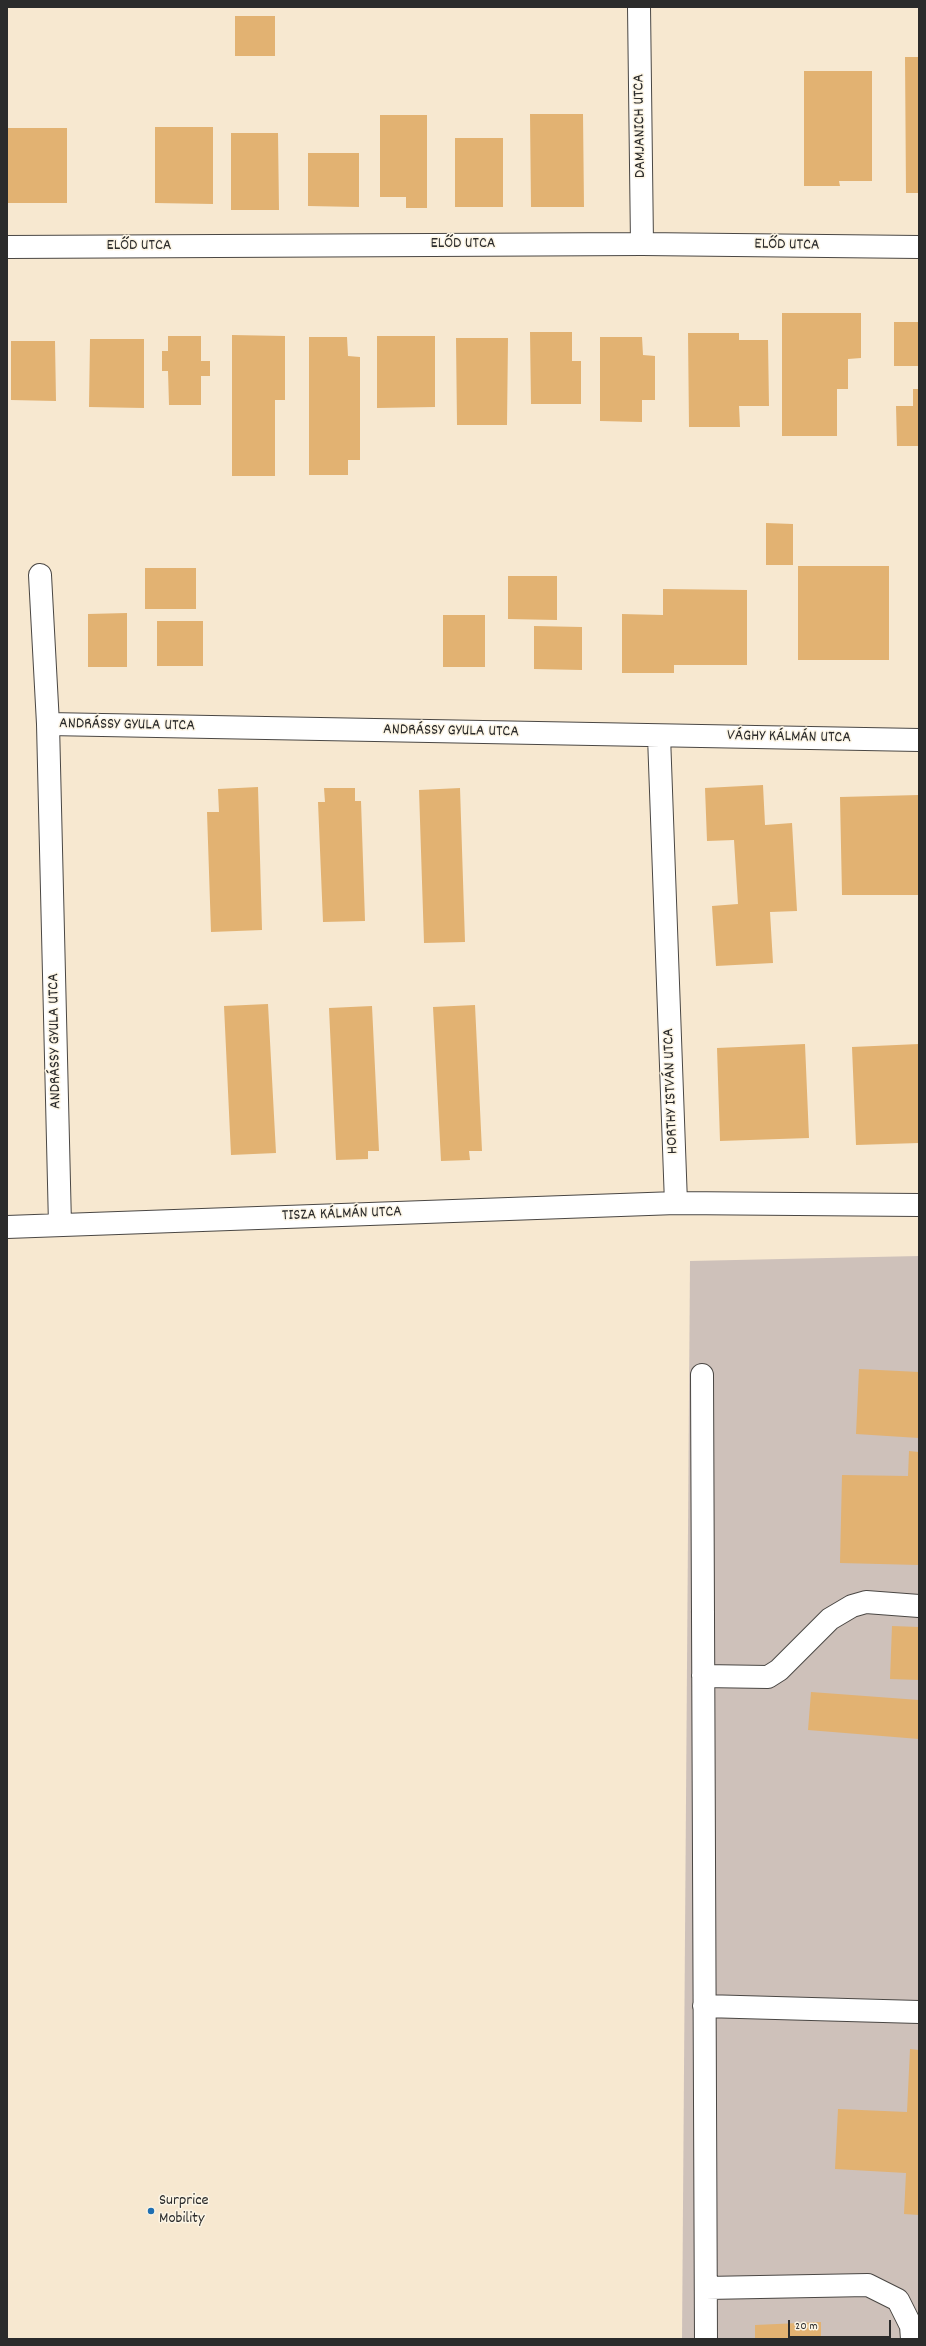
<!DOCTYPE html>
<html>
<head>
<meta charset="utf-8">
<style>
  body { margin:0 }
  #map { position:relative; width:926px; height:2346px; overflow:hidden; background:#f7e8d0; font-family:Dekko,sans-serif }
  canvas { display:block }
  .frame { position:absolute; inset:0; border:8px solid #2b2b2b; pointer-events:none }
  .scale { position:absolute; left:788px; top:2320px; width:103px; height:18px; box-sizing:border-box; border:2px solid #2b2b2b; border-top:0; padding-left:5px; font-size:12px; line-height:14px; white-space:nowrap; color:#2b2b2b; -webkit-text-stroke:3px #fcf5e5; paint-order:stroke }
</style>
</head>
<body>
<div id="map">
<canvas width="926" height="2346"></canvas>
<div class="frame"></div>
<div class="scale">20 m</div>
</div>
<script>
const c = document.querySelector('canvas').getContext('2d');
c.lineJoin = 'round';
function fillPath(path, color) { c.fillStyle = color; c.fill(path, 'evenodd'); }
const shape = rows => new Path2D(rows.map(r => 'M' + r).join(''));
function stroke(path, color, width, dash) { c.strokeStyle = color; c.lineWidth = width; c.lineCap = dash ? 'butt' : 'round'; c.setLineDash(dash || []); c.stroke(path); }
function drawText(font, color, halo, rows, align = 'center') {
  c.font = font + ' Dekko,sans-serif'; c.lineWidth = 3; c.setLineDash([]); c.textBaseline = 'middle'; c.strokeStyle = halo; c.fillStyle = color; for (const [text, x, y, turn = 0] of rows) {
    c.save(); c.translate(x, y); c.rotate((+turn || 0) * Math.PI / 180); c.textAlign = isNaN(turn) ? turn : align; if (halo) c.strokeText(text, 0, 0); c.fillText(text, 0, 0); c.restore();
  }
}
const industrial = shape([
  [919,1256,919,2339,682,2339,690,1261]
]);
const building = shape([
  [235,16,275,16,275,56,235,56],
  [905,57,919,57,919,193,906,193],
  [804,71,872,71,872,181,839,181,840,186,804,186],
  [530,114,583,114,584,207,531,207],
  [380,115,427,115,427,208,406,208,406,197,380,197],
  [155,127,213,127,213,204,155,203],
  [7,128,67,128,67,203,8,203],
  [231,133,278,133,279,210,231,210],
  [455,138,503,138,503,207,455,207],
  [308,153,359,153,359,207,308,206],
  [782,313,861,313,861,358,848,359,848,389,837,389,837,436,782,436],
  [894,322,919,322,919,366,894,366],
  [530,332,572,332,572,361,581,361,581,404,531,404],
  [688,333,739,333,739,340,768,340,769,406,739,406,740,427,689,427],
  [232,335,285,336,285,400,275,400,275,476,232,476],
  [168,336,201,336,201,361,210,361,210,376,201,376,201,405,169,405,168,371,162,371,162,351,168,351],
  [377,336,435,336,435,407,377,408],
  [309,337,347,337,348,356,360,357,360,460,348,460,348,475,309,475],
  [600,337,642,337,643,355,655,356,655,400,642,400,642,422,600,421],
  [456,338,508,338,507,425,457,425],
  [90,339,144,339,144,408,89,407],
  [11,341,55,341,56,401,11,400],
  [913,389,919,389,919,446,897,446,896,406,913,406],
  [766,523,793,524,793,565,766,565],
  [798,566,889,566,889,660,798,660],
  [145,568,196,568,196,609,145,609],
  [508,576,557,576,557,620,508,619],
  [663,589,747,590,747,665,674,665,674,673,622,673,622,614,663,615],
  [127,613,127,667,88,667,88,614],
  [443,615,485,615,485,667,443,667],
  [157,621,203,621,203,666,157,666],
  [534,626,582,627,582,670,534,669],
  [763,785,765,825,792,823,797,911,770,912,773,963,716,966,712,906,738,904,734,840,707,841,705,788],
  [258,787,262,930,211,932,207,812,219,812,218,789],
  [324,788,355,788,355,801,361,801,365,921,323,922,318,802,325,802],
  [460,788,465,942,424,943,419,790],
  [919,795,919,895,842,895,840,797],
  [268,1004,276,1153,231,1155,224,1006],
  [475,1005,482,1151,469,1151,470,1160,441,1161,433,1007],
  [372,1006,379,1151,368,1151,368,1159,336,1160,329,1008],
  [805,1044,809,1138,720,1141,717,1048],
  [919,1044,919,1143,856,1145,852,1047],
  [859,1369,919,1372,919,1438,856,1434],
  [909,1451,919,1452,919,1565,840,1563,842,1475,908,1476],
  [892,1626,919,1627,919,1680,890,1679],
  [811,1692,919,1700,919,1739,808,1730],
  [910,2049,919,2050,919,2215,904,2214,906,2173,835,2169,838,2109,907,2112],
  [821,2322,821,2339,755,2339,755,2325]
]);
const minor = shape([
  [639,7,642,244],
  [7,247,642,244,919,247],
  [40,575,48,724],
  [659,736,676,1203,919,1205],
  [60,1225,48,724,919,740],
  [7,1227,676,1203],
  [702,1375,706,2339],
  [703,1676,768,1677,779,1670,830,1619,852,1606,866,1602,919,1606],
  [704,2006,919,2012],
  [706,2288,868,2285,898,2300,911,2326,912,2339]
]);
const markers = [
  [151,2211,4,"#1f6fb2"]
];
const streetNames = [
  ["DAMJANICH UTCA",641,126,-91],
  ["ELŐD UTCA",463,245],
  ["ELŐD UTCA",787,246,1],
  ["ELŐD UTCA",139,247],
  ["ANDRÁSSY GYULA UTCA",127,726,1],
  ["ANDRÁSSY GYULA UTCA",451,732,1],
  ["VÁGHY KÁLMÁN UTCA",789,738,1],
  ["ANDRÁSSY GYULA UTCA",56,1041,-91],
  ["HORTHY ISTVÁN UTCA",672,1091,-92],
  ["TISZA KÁLMÁN UTCA",342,1215,-2]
];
const poiNames = [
  ["Surprice",159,2202],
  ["Mobility",159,2220]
];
fillPath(industrial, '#cec1ba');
fillPath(building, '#e2b272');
stroke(minor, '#4a4744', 24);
stroke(minor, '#fff', 22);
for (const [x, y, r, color] of markers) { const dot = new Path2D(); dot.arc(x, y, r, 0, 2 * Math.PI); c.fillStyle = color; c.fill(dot); stroke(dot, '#fcf5e5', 1.5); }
drawText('16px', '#2b2b2b', '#fcf5e5', streetNames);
drawText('16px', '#2b2b2b', '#fcf5e5', poiNames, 'left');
</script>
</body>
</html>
